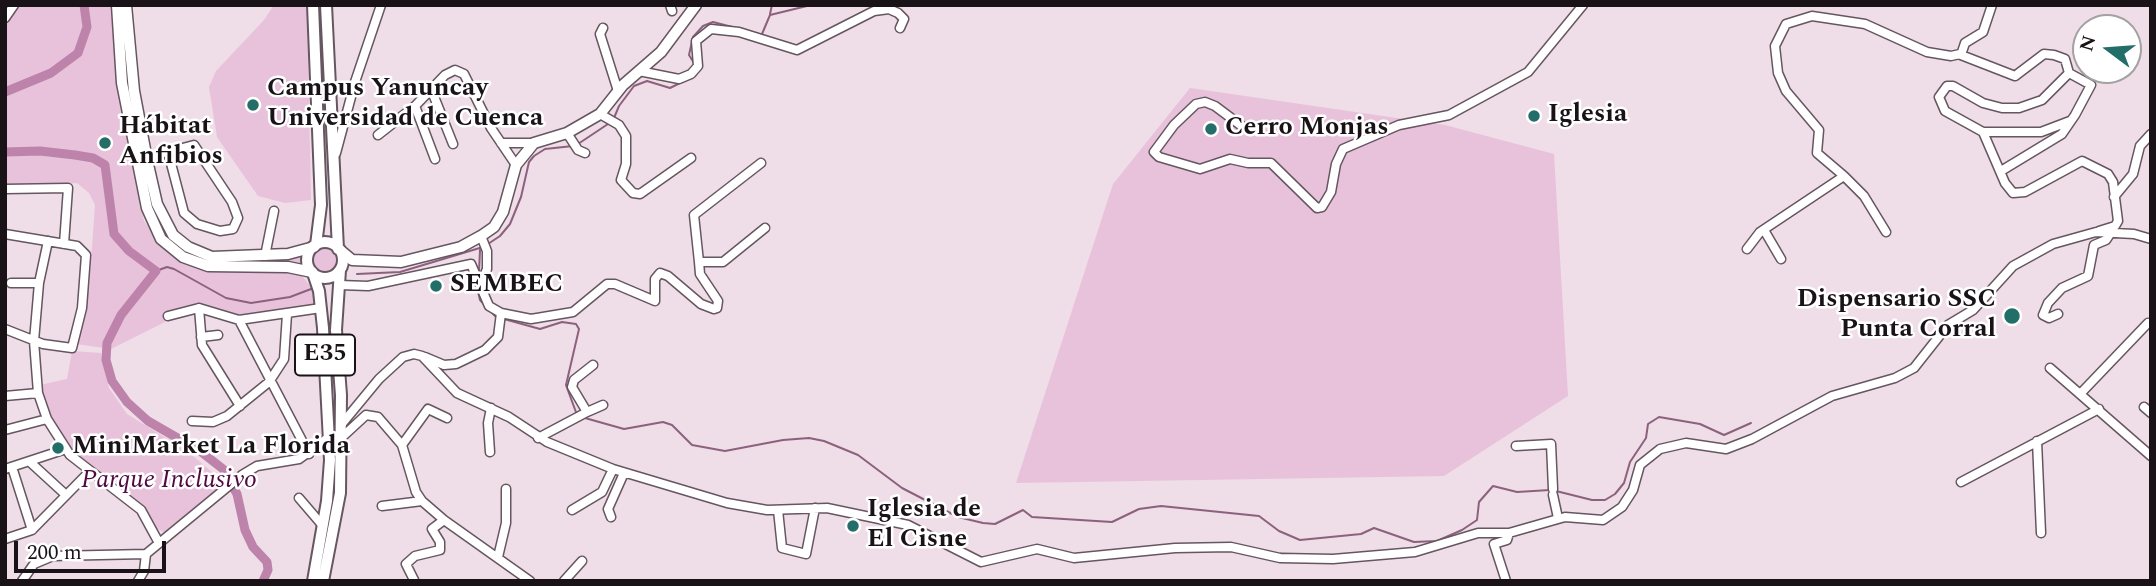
<!DOCTYPE html>
<html>
<head>
<meta charset="utf-8">
<style>
  body { margin:0 }
  #map { position:relative; width:2156px; height:586px; overflow:hidden; background:#efdde8; font-family:Spectral,serif }
  canvas { display:block }
  .frame { position:absolute; inset:0; border:7px solid #191317; pointer-events:none }
  .north { position:absolute; left:2072px; top:14px; width:70px; height:70px; box-sizing:border-box; background:#fff; border:2px solid #a3a1a2; border-radius:50%; rotate:286deg; font-size:19px; font-weight:700; line-height:28px; text-align:center; color:#191317 }
  .north::after { content:''; display:block; margin:auto; width:24px; height:32px; background:#246e69; clip-path:polygon(50% 0,100% 100%,50% 72%,0 100%) }
  .scale { position:absolute; left:14px; top:541px; width:152px; height:32px; box-sizing:border-box; border:4px solid #191317; border-top:0; padding-left:9px; font-size:21px; line-height:24px; white-space:nowrap; color:#191317; -webkit-text-stroke:5px #fff; paint-order:stroke }
</style>
</head>
<body>
<div id="map">
<canvas width="2156" height="586"></canvas>
<div class="frame"></div>
<div class="north">N</div>
<div class="scale">200 m</div>
</div>
<script>
const c = document.querySelector('canvas').getContext('2d');
c.lineJoin = 'round';
function fillPath(path, color) { c.fillStyle = color; c.fill(path, 'evenodd'); }
const shape = rows => new Path2D(rows.map(r => 'M' + r).join(''));
function stroke(path, color, width, dash) { c.strokeStyle = color; c.lineWidth = width; c.lineCap = dash ? 'butt' : 'round'; c.setLineDash(dash || []); c.stroke(path); }
function drawText(font, color, halo, rows, align = 'center') {
  c.font = font + ' Spectral,serif'; c.lineWidth = 5; c.setLineDash([]); c.textBaseline = 'middle'; c.strokeStyle = halo; c.fillStyle = color; for (const [text, x, y, turn = 0] of rows) {
    c.save(); c.translate(x, y); c.rotate((+turn || 0) * Math.PI / 180); c.textAlign = isNaN(turn) ? turn : align; if (halo) c.strokeText(text, 0, 0); c.fillText(text, 0, 0); c.restore();
  }
}
const green = shape([
  [19,5,111,5,118,84,139,199,144,221,165,250,189,263,294,272,303,277,315,292,314,307,239,318,199,305,111,349,76,344,89,290,95,205,89,193,77,183,5,186,5,26],
  [124,5,151,200,158,223,176,244,211,259,288,260,306,252,306,266,211,263,173,246,155,224,124,84,120,19],
  [274,5,307,5,311,200,285,203,258,196,217,137,209,87,216,71,264,20],
  [1190,88,1445,125,1554,154,1568,396,1444,476,1016,483,1113,184],
  '310 261a15 15 0 1 1 30 0a15 15 0 1 1-30 0Z',
  [72,351,101,353,109,388,127,414,187,451,225,483,165,533,156,528,147,510,101,476,70,447,53,423,40,385,67,379]
]);
const stream = shape([
  [770,14,772,5],
  [762,34,770,15,811,5],
  [694,63,689,55,693,37,703,26,713,22,744,30],
  [614,118,619,106,634,86,647,81,670,88,696,75],
  [578,144,611,122],
  [488,244,500,236,510,224,521,197,529,162,534,156,545,149,573,146],
  [156,271,167,267,174,269,226,298,251,303,290,297,311,289],
  [479,272,480,250],
  [357,274,400,272,483,247],
  [477,287,480,300,496,317],
  [504,319,540,329,562,322,576,324,579,329,566,385,577,415],
  [585,418,624,429,663,422,672,425,692,445,725,451,783,440,809,438,824,441,858,455,902,488,958,517,983,523,995,524,1023,510,1032,517,1112,522,1139,509,1161,506,1259,516,1279,531,1300,540,1361,534,1374,528,1414,542,1437,541,1462,530,1477,520,1479,502,1493,486,1517,492,1550,490],
  [1556,491,1592,500,1605,500,1615,494,1624,483,1630,462,1646,438,1648,424,1659,417,1700,424,1724,435,1751,423]
]);
const river = shape([
  [5,92,51,73,78,53,87,27,84,5],
  [5,152,40,151,75,155,93,158,105,165,114,234,129,251,156,271,121,315,107,343,106,360,112,381,127,402,148,421,200,451,223,469,237,494,245,530,253,547,267,562,268,570,263,581]
]);
const minor = shape([
  [670,5,672,11],
  [1992,5,1983,32,1965,43,1961,55,2015,76,2044,54,2054,55,2065,59,2069,73],
  [5,18,14,5],
  [603,28,600,34,618,91],
  [639,71,679,79,691,74,698,66,696,41,711,29,739,32,797,50,874,11,889,9,898,13,904,19,900,28],
  [2069,73,2042,100,2019,108,2002,108,1983,103,1953,86,1947,86,1939,97,1945,111,1983,132,2041,132,2070,121],
  [431,89,453,144],
  [600,114,619,125,626,136,626,164,621,180,633,193,640,194,691,158],
  [1243,127,1215,106,1205,102,1196,104,1174,125,1154,152,1159,157,1200,169,1230,159,1248,163,1271,163,1317,208,1322,207,1331,192,1336,164,1343,149,1399,125,1449,115,1528,72,1583,5],
  [1983,132,2005,183,2013,193,2025,192,2082,161,2108,174,2113,182,2118,221,2115,226,2099,231],
  [567,133,578,150,585,153],
  [378,135,415,106],
  [501,143,534,143],
  [336,153,355,82,381,5],
  [435,159,415,106,445,75,455,70,464,74,491,128,516,165],
  [147,160,156,155,194,145,232,202,238,218,233,229,220,231,197,224,184,213,168,152],
  [2001,171,2062,134,2075,115,2091,85,2069,73],
  [1844,176,1864,196,1886,232],
  [5,189,68,188,64,244],
  [2114,197,2133,174,2140,146,2151,134],
  [1764,230,1781,259],
  [5,234,77,246,86,255,82,308,72,348,43,344,5,329],
  [481,236,487,251,487,269,481,283],
  [48,241,39,283,34,341,38,393,47,419,70,455,141,510,159,543],
  [1747,249,1760,232,1844,176,1817,153,1819,130,1786,91,1778,73,1775,46,1786,24,1812,16,1865,24,1927,52,1951,56,1960,54],
  [265,256,274,211],
  [699,262,694,215,761,163],
  [11,283,39,283],
  [339,285,368,286,471,264,489,306,501,313,531,319,573,312,607,284,615,284,655,301,655,279,660,273,668,276,701,304,714,309,717,308,718,301,700,274,699,262,723,262,765,228],
  [199,308,202,345,240,406],
  [2058,314,2049,318,2043,315,2048,303,2062,288,2088,276,2094,245,2106,240,2110,234],
  [168,316,199,308,239,320,321,308],
  [239,320,309,454],
  [201,337,218,335],
  [425,357,444,365,456,364,485,350,498,337,501,313],
  [593,365,574,380,572,387,587,412,603,405],
  [2050,368,2151,456],
  [2081,393,2148,323],
  [5,396,38,393],
  [2144,407,2151,413],
  [192,421,213,422,227,416,269,382,284,359,287,314],
  [341,425,379,379,403,357,414,354,422,356,457,393,509,417,547,442,613,469,727,503,767,510,827,508,908,525,981,562,1037,549,1074,558,1175,548,1231,547,1280,558,1333,559,1415,552,1478,533,1509,533,1565,517,1603,520,1622,507,1633,490,1640,465,1660,449,1686,443,1726,449,1752,439,1832,396,1895,378,1914,368,1948,325,1973,310,2013,266,2053,244,2096,232,2134,234,2151,239],
  [5,430,47,419],
  [538,438,587,412],
  [340,439,366,415,378,417,402,445,416,492,422,501,444,520,530,581],
  [2037,441,2041,533],
  [402,445,428,409,447,418],
  [1516,446,1551,444,1553,489],
  [490,452,488,423,491,408],
  [30,462,66,495],
  [12,467,32,530],
  [5,469,66,449],
  [1961,482,2099,409],
  [1553,495,1558,518],
  [299,498,323,526],
  [382,506,422,501],
  [572,510,602,492,613,469],
  [778,510,782,548,806,554,815,508],
  [611,517,608,509,624,473],
  [5,539,32,530,89,472],
  [498,557,506,523,506,489],
  [414,580,406,564,415,556,440,550,440,542,432,529,444,520],
  [22,581,34,564,53,556,146,554],
  [138,581,144,571,146,554,242,475,257,466,299,459,329,437],
  [564,581,582,561],
  [1506,581,1494,544,1507,540,1509,533]
]);
const major = shape([
  [117,5,122,83,147,208,161,239,183,257,208,266,288,267,312,272],
  [126,5,134,91,147,160,157,204,173,235,188,247,212,257,288,254,314,247],
  [340,250,352,260,401,262,461,247,481,236,494,227,503,212,516,165,534,143,567,133,600,114,623,85,661,52,696,5]
]);
const highway = shape([
  [313,5,321,205,316,245],
  [326,5,338,249],
  '307 260a18 18 0 1 1 36 0a18 18 0 1 1-36 0Z',
  [313,581,327,501,330,460,323,328,319,291,313,273],
  [323,581,340,493,341,395,336,330,340,270]
]);
const markers = [
  [253,105,7,"#246e69"],
  [1534,116,7,"#246e69"],
  [1211,129,7,"#246e69"],
  [105,143,7,"#246e69"],
  [436,286,7,"#246e69"],
  [2012,316,9,"#246e69"],
  [58,448,7,"#246e69"],
  [853,526,7,"#246e69"]
];
const shields = [
  [325,355,60]
];
const shieldNames = [
  ["E35",325,355]
];
const poiNames = [
  ["Campus Yanuncay",267,90],
  ["Universidad de Cuenca",267,120],
  ["Iglesia",1548,116],
  ["Hábitat",119,128],
  ["Anfibios",119,158],
  ["Cerro Monjas",1225,129],
  ["SEMBEC",450,286],
  ["Dispensario SSC",1996,301,"right"],
  ["Punta Corral",1996,331,"right"],
  ["MiniMarket La Florida",72,448],
  ["Iglesia de",867,511],
  ["El Cisne",867,541]
];
const parkNames = [
  ["Parque Inclusivo",169,482]
];
fillPath(green, '#e8c2db');
stroke(stream, '#8c617e', 2);
stroke(river, '#bd83aa', 9);
stroke(minor, '#655660', 11);
stroke(major, '#655660', 13);
stroke(highway, '#655660', 14);
stroke(minor, '#fff', 8);
stroke(major, '#fff', 10);
stroke(highway, '#fff', 10);
for (const [x, y, r, color] of markers) { const dot = new Path2D(); dot.arc(x, y, r, 0, 2 * Math.PI); c.fillStyle = color; c.fill(dot); stroke(dot, '#fff', 2.5); }
for (const [x, y, w] of shields) { const box = new Path2D(); box.roundRect(x - w / 2, y - 20.5, w, 41, 5); c.fillStyle = '#fff'; c.fill(box); stroke(box, '#191317', 2); }
drawText('bold 24px', '#191317', null, shieldNames);
drawText('bold 26px', '#191317', '#fff', poiNames, 'left');
drawText('italic 26px', '#500941', '#fff', parkNames);
</script>
</body>
</html>
